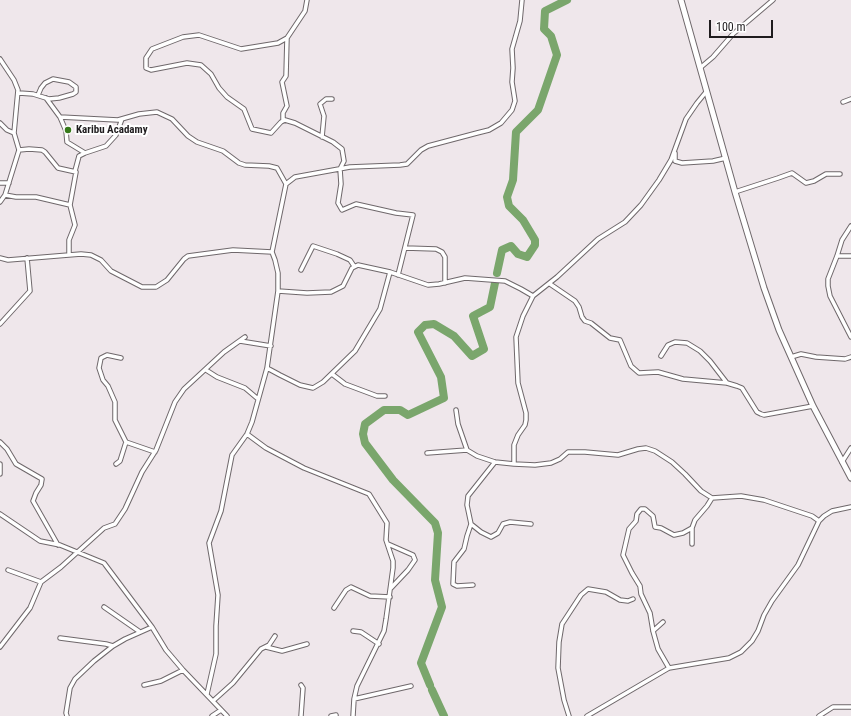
<!DOCTYPE html>
<html>
<head>
<meta charset="utf-8">
<style>
  body { margin:0 }
  #map { position:relative; width:851px; height:716px; overflow:hidden; background:#efe7eb; font-family:"Roboto Condensed",sans-serif }
  canvas { display:block }
  .scale { position:absolute; left:709px; top:20px; width:64px; height:18px; box-sizing:border-box; border:2px solid #1f1c1e; border-top:0; padding-left:5px; font-size:12px; line-height:14px; white-space:nowrap; color:#1f1c1e; -webkit-text-stroke:3px #fff; paint-order:stroke }
</style>
</head>
<body>
<div id="map">
<canvas width="851" height="716"></canvas>
<div class="scale">100 m</div>
</div>
<script>
const c = document.querySelector('canvas').getContext('2d');
c.lineJoin = 'round';
const shape = rows => new Path2D(rows.map(r => 'M' + r).join(''));
function stroke(path, color, width, dash) { c.strokeStyle = color; c.lineWidth = width; c.lineCap = dash ? 'butt' : 'round'; c.setLineDash(dash || []); c.stroke(path); }
function drawText(font, color, halo, rows, align = 'center') {
  c.font = font + ' "Roboto Condensed",sans-serif'; c.lineWidth = 4; c.setLineDash([]); c.textBaseline = 'middle'; c.strokeStyle = halo; c.fillStyle = color; for (const [text, x, y, turn = 0] of rows) {
    c.save(); c.translate(x, y); c.rotate((+turn || 0) * Math.PI / 180); c.textAlign = isNaN(turn) ? turn : align; if (halo) c.strokeText(text, 0, 0); c.fillText(text, 0, 0); c.restore();
  }
}
const river = shape([
  [497,273,502,250,511,246,518,254,527,257,535,245,535,240,523,220,509,206,507,197,513,180,516,132,538,110,557,55,551,36,544,29,545,11,567,0],
  [430,685,421,663,442,607,435,580,438,533,435,523,393,480,365,443,363,434,365,424,384,410,400,410,408,415,444,398,441,377,418,332,425,325,434,324,454,336,472,356,484,349,473,316,490,307,495,283],
  [432,690,444,716]
]);
const minor = shape([
  [307,0,305,11,287,38,278,43,241,49,199,35,183,37,152,49,146,58,146,68,151,70,187,63,201,65,211,74,219,88,227,97,244,109,252,129,271,133,281,122,285,120,295,123,333,142,342,149,344,161,340,169,341,184,338,203,342,210,356,204,396,213,413,215,398,275],
  [0,59,14,80,18,90,14,133,19,150,5,195,0,202],
  [700,68,713,57,733,34,773,0],
  [19,93,33,94,49,99,59,98,73,94,76,92,76,87,69,82,53,79,45,83,41,88,38,95],
  [46,98,60,117,118,120,139,114,157,112,172,119,188,136,197,142,223,151,239,163,245,165,269,166,277,168,286,184],
  [843,102,851,99],
  [60,117,66,131,67,142,85,153,106,146,116,135,122,119],
  [283,121,283,113,287,106,282,82,286,76,287,38],
  [0,123,7,130,14,133],
  [322,137,324,116,320,104,326,99,332,99],
  [19,150,29,149,42,150,45,152,58,168,76,172,70,205],
  [675,153,675,161,682,163,713,161,726,158],
  [75,171,79,156,85,153],
  [0,183,9,183],
  [735,192,778,178,792,173,806,183,814,181,826,174,840,174],
  [5,195,16,197,36,197,70,205,75,225,69,240,69,255],
  [851,226,842,240,837,256,828,279,828,286,830,296,851,337],
  [405,248,436,249,442,252,445,257,445,283],
  [837,256,851,256],
  [0,258,8,260,81,254,91,255,101,260,111,271,142,287,156,287,167,280,184,259,188,256,233,250,272,252],
  [301,270,313,246,337,254,350,260,354,266],
  [550,284,575,301,579,307,582,317,585,321,591,323,610,338,620,340,631,366,639,373,658,372,683,379,727,383,737,386,742,388,757,412,761,414,764,415,813,406],
  [278,291,307,293,331,292,343,286,352,268,358,265,390,272,428,285,439,284,465,278,505,281,521,289,533,296],
  [0,324,30,291,27,258],
  [240,341,271,346],
  [661,356,668,345,675,342,687,343,700,351,710,361,727,383],
  [791,357,801,354,816,357,845,359,851,357],
  [121,358,107,355,101,358,99,368,103,380,108,386,115,402,115,420,126,442,155,452],
  [267,368,280,375,300,385,313,388,323,382,355,351,380,309,390,272],
  [206,370,217,377,245,388,258,399],
  [332,374,345,384,377,396,385,396],
  [456,410,458,424,467,450,477,456,495,462,514,464,535,465,551,463,560,459,568,452,585,452,618,455,638,449,646,448,655,451,672,462,685,474,701,491,712,498,741,496,764,500,812,516,819,521],
  [247,434,266,448,304,468,369,494,387,523,386,540,393,561,393,568,386,619,384,631,357,686,354,699],
  [0,442,7,449,16,464,42,479,41,485,36,493,33,501,58,545],
  [427,453,467,450],
  [495,462,468,496,467,505,471,524,481,532,491,537,498,533,503,524,510,522,531,524],
  [842,462,851,448],
  [0,464,0,474],
  [116,464,120,461,126,442],
  [514,464,514,445,518,435,525,425,526,420,526,413,518,383,516,337,523,316,533,296,557,277,598,239,625,222,641,205,659,180,671,160,686,119,697,103,706,92],
  [0,514,40,541,60,545,104,563,152,627,166,650,183,670,227,716],
  [471,524,467,536,464,549,454,562,453,584,457,586,473,585],
  [388,544,413,555,415,560,408,570,391,588],
  [692,544,692,528,695,520,707,506,712,498],
  [8,570,41,582,61,567,104,528,115,524,125,509,142,472,156,450,175,402,184,389,224,352,245,337],
  [104,607,140,632],
  [334,608,346,590,351,587,370,596,390,597],
  [353,631,361,632,379,644],
  [653,631,663,622],
  [60,638,106,644,113,646],
  [0,647,30,608,41,582],
  [266,647,282,651,307,644],
  [669,668,658,649,653,631,650,613,641,594,640,586,632,573,623,555,629,529,636,521,637,514,641,509,645,509,653,516,655,527,661,528,674,535,683,533,692,528],
  [144,685,161,681,183,670],
  [207,694,216,654,216,626,218,595,209,543,221,511,232,455,247,434,252,422,267,368,278,291,278,273,275,260,272,252,286,184,295,177,350,167,400,165,407,164,421,150,428,146,477,133,489,130,501,123,512,110,515,101,512,82,513,68,512,49,520,21,522,0],
  [213,701,233,683,261,649,269,645,275,636],
  [67,716,66,713,70,688,75,679,94,661,113,646,125,639,152,627],
  [212,716,221,710],
  [301,716,303,688,301,685],
  [331,716,336,715],
  [353,716,354,699,411,686],
  [569,716,564,700,558,668,559,642,562,624,581,595,588,589,606,592,620,600,628,601,633,599],
  [587,716,669,668,729,658,741,652,752,641,758,631,764,615,772,601,798,565,819,521,824,516,832,511,851,507],
  [819,716,833,707,851,707]
]);
const secondary = shape([
  [681,0,735,192,764,288,779,330,813,406,851,478]
]);
const markers = [
  [68,130,4,"#377a1b"]
];
const poiNames = [
  ["Karibu Acadamy",76,130]
];
stroke(river, '#7aa66c', 8);
stroke(minor, '#6f686b', 5.5);
stroke(secondary, '#6f686b', 7);
stroke(minor, '#fff', 3.5);
stroke(secondary, '#fff', 5);
for (const [x, y, r, color] of markers) { const dot = new Path2D(); dot.arc(x, y, r, 0, 2 * Math.PI); c.fillStyle = color; c.fill(dot); stroke(dot, '#fff', 1.5); }
drawText('bold 11px', '#1f1c1e', '#fff', poiNames, 'left');
</script>
</body>
</html>
